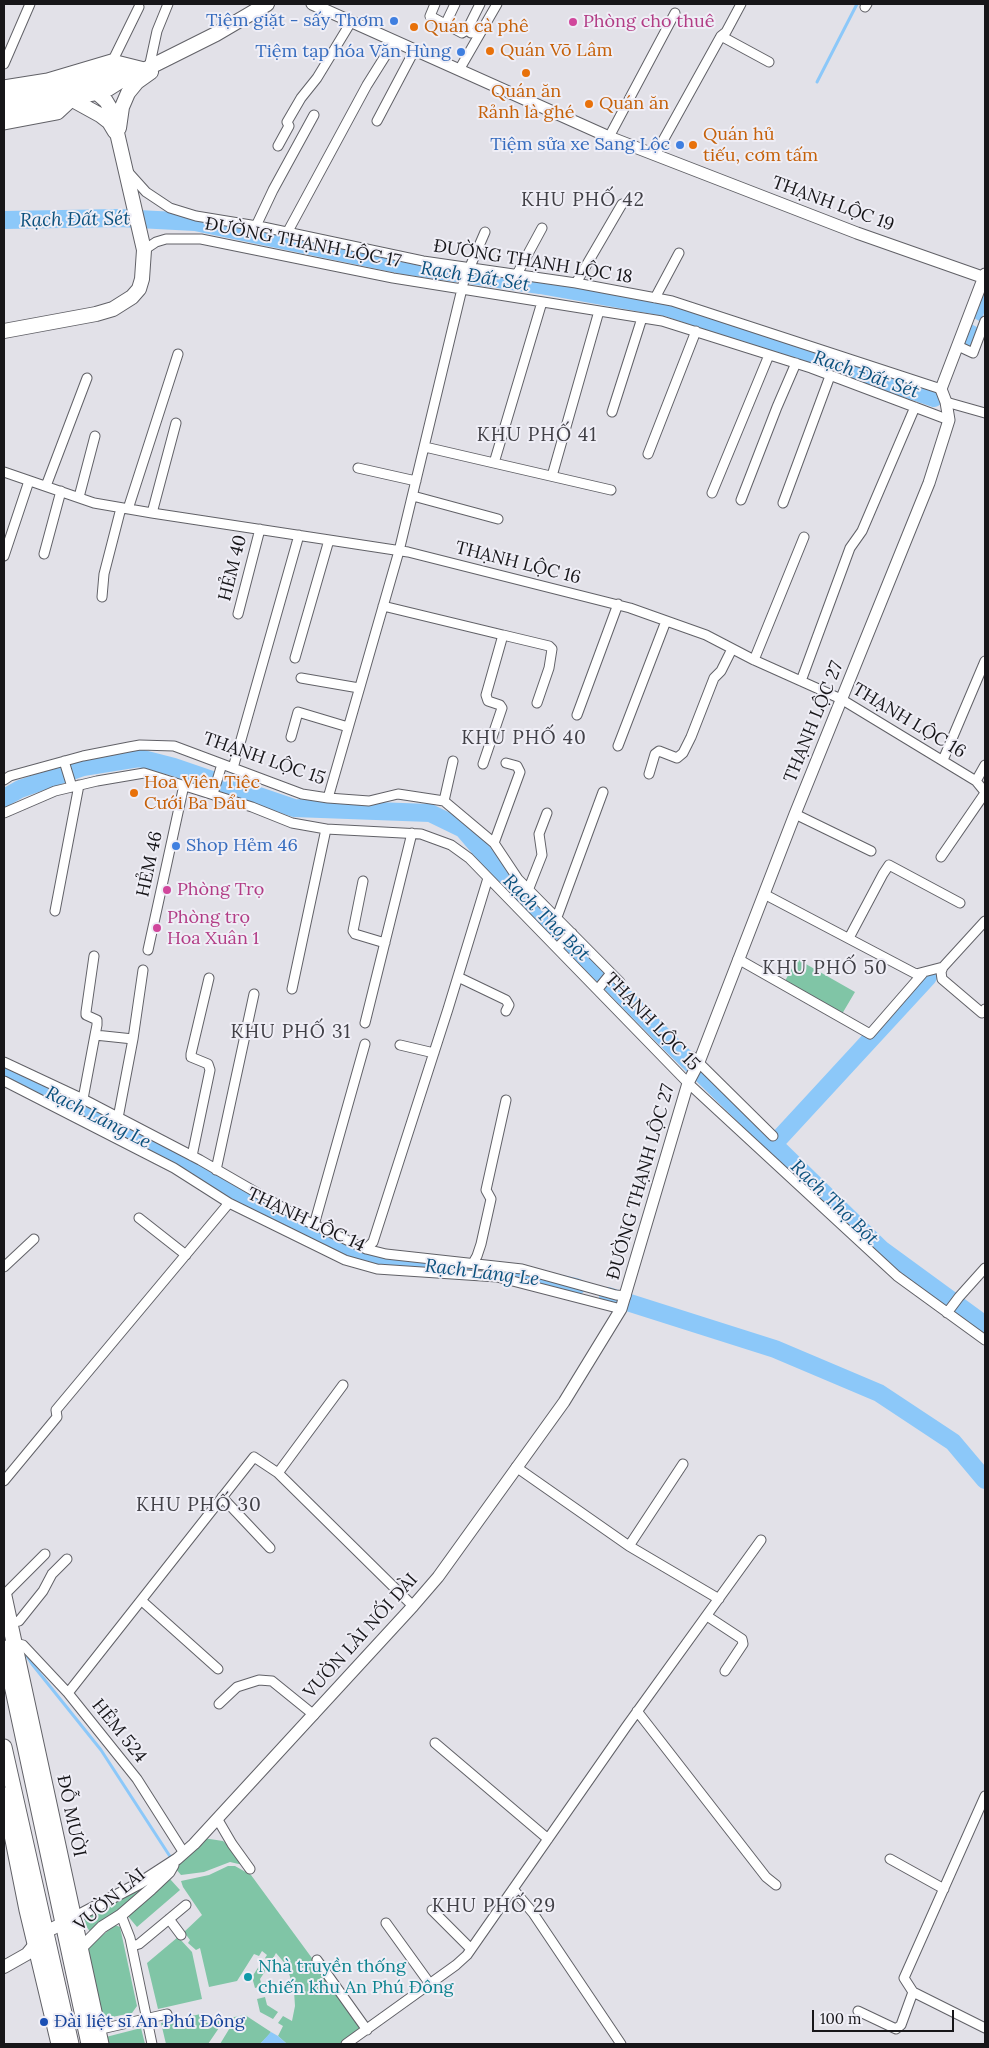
<!DOCTYPE html>
<html>
<head>
<meta charset="utf-8">
<style>
  body { margin:0 }
  #map { position:relative; width:989px; height:2048px; overflow:hidden; background:#e2e1e8; font-family:Lora,serif }
  canvas { display:block }
  .frame { position:absolute; inset:0; border:5px solid #171619; pointer-events:none }
  .scale { position:absolute; left:812px; top:2010px; width:142px; height:22px; box-sizing:border-box; border:2px solid #171619; border-top:0; padding-left:6px; font-size:15px; line-height:18px; white-space:nowrap; color:#171619; -webkit-text-stroke:4px #efeef6; paint-order:stroke }
</style>
</head>
<body>
<div id="map">
<canvas width="989" height="2048"></canvas>
<div class="frame"></div>
<div class="scale">100 m</div>
</div>
<script>
const c = document.querySelector('canvas').getContext('2d');
c.lineJoin = 'round';
function fillPath(path, color) { c.fillStyle = color; c.fill(path, 'evenodd'); }
const shape = rows => new Path2D(rows.map(r => 'M' + r).join(''));
function stroke(path, color, width, dash) { c.strokeStyle = color; c.lineWidth = width; c.lineCap = dash ? 'butt' : 'round'; c.setLineDash(dash || []); c.stroke(path); }
function drawText(font, color, halo, rows, align = 'center') {
  c.font = font + ' Lora,serif'; c.lineWidth = 4; c.setLineDash([]); c.textBaseline = 'middle'; c.strokeStyle = halo; c.fillStyle = color; for (const [text, x, y, turn = 0] of rows) {
    c.save(); c.translate(x, y); c.rotate((+turn || 0) * Math.PI / 180); c.textAlign = isNaN(turn) ? turn : align; if (halo) c.strokeText(text, 0, 0); c.fillText(text, 0, 0); c.restore();
  }
}
const green = shape([
  [797,959,855,992,842,1014,785,981],
  [203,1838,223,1841,230,1847,243,1865,230,1862,204,1872,181,1875,175,1868],
  [228,1866,235,1866,251,1875,364,2029,341,2044,287,2044,278,2036,283,2026,278,2023,283,2016,292,2021,295,2006,294,1991,287,1966,276,1953,271,1962,265,1958,267,1955,262,1951,259,1956,254,1954,237,1981,209,1987,200,1948,196,1950,188,1943,190,1940,184,1932,202,1915,183,1887,181,1881,209,1875],
  [155,1879,91,1933,81,1919],
  [170,1879,180,1890,137,1927,127,1915],
  [115,1925,120,1927,137,2006,132,2013,102,2019,87,1948],
  [178,1937,192,1952,202,1999,158,2009,147,1963],
  [261,1963,268,1967,260,1979,262,1986,255,1988,252,1977],
  [265,1997,267,2005,278,2012,273,2019,260,2012,257,1999],
  [205,2013,208,2023,220,2020,221,2025,208,2044,166,2044,161,2023],
  [245,2015,271,2032,267,2037,260,2044,220,2044,231,2026,229,2018],
  [141,2028,145,2044,107,2044,106,2037]
]);
const water = shape([
  [985,285,985,310,981,322,972,317],
  [969,323,979,328,971,349,960,344],
  [271,2032,278,2036,287,2044,260,2044]
]);
const stream = shape([
  [817,82,857,4],
  [25,1653,32,1664,101,1750,171,1858]
]);
const river = shape([
  [4,220,119,218,195,222,402,265,540,285,669,308,934,398],
  [4,798,20,789,83,767,139,758,174,767,294,808,430,813,463,829,492,863,672,1045,881,1249,985,1325],
  [4,1071,85,1110,352,1254,388,1263,500,1271,576,1287],
  [774,1144,928,977],
  [608,1296,775,1349,879,1393,953,1442,985,1480]
]);
const minor = shape([
  [435,4,430,16,462,33,467,30],
  [865,7,867,4],
  [445,25,455,4],
  [471,33,467,30,480,4],
  [721,36,769,62],
  [112,62,139,7],
  [4,64,30,4],
  [149,68,157,31,168,4],
  [459,70,497,4],
  [377,121,414,51],
  [609,137,675,13],
  [278,146,289,126,287,122,301,98,317,78,351,22],
  [655,155,721,36,726,32,741,4],
  [128,172,146,192,170,208,196,216,263,227,423,261,576,283,672,301,941,389],
  [256,226,273,190,314,115],
  [287,233,367,85,394,42],
  [144,250,156,242,166,239,201,239,393,278,662,321,811,368,949,420],
  [469,269,485,232],
  [516,276,542,228],
  [576,283,622,204],
  [655,298,679,253],
  [542,302,494,463,611,490],
  [958,346,973,353,985,321],
  [946,402,985,413],
  [612,412,642,318],
  [425,447,494,463],
  [648,454,696,331],
  [358,468,416,481],
  [4,472,94,503,152,513,408,552,630,608,706,635,754,660,841,699,976,781,985,792],
  [552,476,599,311],
  [46,486,87,378],
  [712,493,769,355],
  [413,496,498,519],
  [79,497,95,436],
  [741,500,777,407,796,363],
  [783,503,830,376],
  [128,509,178,354],
  [152,513,176,423],
  [44,554,61,491],
  [4,556,29,481],
  [102,597,104,574,121,508],
  [383,606,503,635,486,695,488,701,500,705,502,708,483,764],
  [238,614,260,529],
  [503,635,549,646,552,649,549,668,537,703],
  [295,658,329,540],
  [754,660,804,537],
  [301,678,359,688],
  [801,681,850,548,862,531,915,407],
  [577,715,618,604],
  [291,737,298,712,348,727],
  [618,746,666,621],
  [943,760,985,661],
  [64,761,72,787],
  [233,768,299,535],
  [649,774,655,754,659,751,677,758,683,753,691,737,714,678,721,671,732,649],
  [4,780,10,776,83,756,129,747,140,745,174,746,302,794,328,798,369,801,398,794,444,801,494,843,518,879,620,982],
  [976,781,985,765],
  [213,794,222,764],
  [328,798,399,551,467,268],
  [444,801,453,761],
  [4,813,55,791,97,781,144,773,252,807,292,823,326,829,421,834,451,845,469,858,688,1083,897,1276,985,1340],
  [795,814,871,851],
  [494,843,520,772,517,766,506,763],
  [941,857,985,793],
  [363,881,353,931,355,934,385,943],
  [529,888,542,855,539,834,547,813],
  [764,894,916,974,943,967,985,921],
  [55,911,79,785],
  [557,917,603,792],
  [849,938,883,874,889,865,960,903],
  [557,948,572,933],
  [148,950,184,785],
  [94,956,86,1012,86,1015,97,1020,97,1025,95,1035],
  [738,959,870,1034,924,972],
  [943,967,941,972,942,979,982,1013,985,1009],
  [458,977,506,1000,509,1005,506,1011],
  [292,989,326,829],
  [598,989,611,973],
  [365,1023,412,833],
  [400,1045,434,1053],
  [693,1057,773,1136],
  [4,1062,83,1099,200,1160,304,1220,366,1249,373,1242,448,1009,488,878],
  [4,1081,174,1168,229,1203,345,1260,377,1269,497,1277,621,1309],
  [83,1099,95,1035,133,1039],
  [118,1118,133,1039,143,970],
  [192,1156,210,1070,208,1064,191,1057,191,1054,209,978],
  [216,1170,254,994],
  [139,1218,186,1255],
  [314,1225,365,1044],
  [366,1249,386,1254,522,1269,616,1295,626,1296],
  [473,1263,477,1256,481,1244,491,1199,486,1190,506,1100],
  [4,1267,34,1239],
  [947,1313,959,1297,985,1268],
  [516,1467,629,1546,719,1599],
  [278,1473,343,1385],
  [4,1481,57,1417,56,1410,229,1203],
  [222,1497,270,1548],
  [629,1546,683,1464],
  [4,1595,45,1554],
  [142,1601,218,1669],
  [707,1616,742,1639,743,1644,725,1671],
  [10,1623,19,1621,43,1591,52,1574,67,1559],
  [14,1643,23,1645,68,1693,137,1779,184,1853],
  [68,1693,254,1457,278,1473,413,1606],
  [219,1704,237,1687,259,1680,272,1681,314,1715],
  [637,1711,766,1877,776,1885],
  [435,1743,548,1839],
  [218,1820,232,1844,250,1869],
  [890,1859,944,1889],
  [513,1889,533,1913,621,2044],
  [432,1910,471,1949],
  [121,1915,130,1938,152,2044],
  [169,1919,181,1935],
  [386,1923,430,1984],
  [132,1946,139,1944,186,1905],
  [317,1960,367,2030],
  [913,1992,985,2028],
  [858,2011,896,2029,901,2025,913,1992,904,1978,985,1796],
  [97,2030,167,2014],
  [346,2044,456,1965,467,1955,626,1727,761,1540]
]);
const tertiary = shape([
  [312,4,609,137,857,233,985,278],
  [68,1921,140,1883,177,1859,194,1844,413,1606,438,1577,564,1402,621,1309,688,1083,699,1062,795,814,929,483,949,420,946,402,941,389,985,274],
  [74,1948,80,1949,102,1927,121,1915,151,1889,169,1872,173,1865]
]);
const secondary = shape([
  [4,1967,27,1954,45,1932,62,1924]
]);
const primary = shape([
  [71,99,100,115,109,122,115,132],
  [4,100,77,85,104,77,130,75,144,70,216,34,267,4],
  [4,111,97,93,108,89,127,77],
  [119,128,122,107,128,93,137,82,151,72],
  [4,331,96,314,113,309,132,297,139,289,142,279,144,250,112,111,106,101,97,93,77,85]
]);
const trunk = shape([
  [4,88,48,81,112,62,144,70],
  [4,122,57,112,71,99],
  [4,1596,101,2044],
  [4,1648,89,2044],
  [4,1747,71,2044],
  [4,1795,27,1910,59,2044]
]);
const markers = [
  [394,21,5,"#3f7fe0"],
  [573,22,5,"#d1479c"],
  [414,27,5,"#e8710a"],
  [490,51,5,"#e8710a"],
  [461,52,5,"#3f7fe0"],
  [526,73,5,"#e8710a"],
  [589,104,5,"#e8710a"],
  [680,145,5,"#3f7fe0"],
  [693,145,5,"#e8710a"],
  [134,793,5,"#e8710a"],
  [176,846,5,"#3f7fe0"],
  [167,890,5,"#d1479c"],
  [157,928,5,"#d1479c"],
  [248,1977,5,"#0f9aa8"],
  [44,2022,5,"#1a4fb4"]
];
const shopNames = [
  ["Tiệm giặt - sấy Thơm",384,21],
  ["Tiệm tạp hóa Văn Hùng",451,52],
  ["Tiệm sửa xe Sang Lộc",670,145],
  ["Shop Hẻm 46",186,846,"left"]
];
const hotelNames = [
  ["Phòng cho thuê",583,22],
  ["Phòng Trọ",177,890],
  ["Phòng trọ",167,918],
  ["Hoa Xuân 1",167,939]
];
const foodNames = [
  ["Quán cà phê",424,27],
  ["Quán Võ Lâm",500,51],
  ["Quán ăn",526,92,"center"],
  ["Rảnh là ghé",526,113,"center"],
  ["Quán ăn",599,104],
  ["Quán hủ",703,135],
  ["tiếu, cơm tấm",703,156],
  ["Hoa Viên Tiệc",144,783],
  ["Cưới Ba Dẩu",144,804]
];
const streetNames = [
  ["THẠNH LỘC 19",833,204,20],
  ["ĐƯỜNG THẠNH LỘC 17",303,243,11],
  ["ĐƯỜNG THẠNH LỘC 18",533,262,9],
  ["THẠNH LỘC 16",518,563,14],
  ["HẺM 40",233,568,-76],
  ["THẠNH LỘC 16",909,721,31],
  ["THẠNH LỘC 27",814,722,-68],
  ["THẠNH LỘC 15",264,759,19],
  ["HẺM 46",150,864,-78],
  ["THẠNH LỘC 15",652,1022,46],
  ["ĐƯỜNG THẠNH LỘC 27",641,1182,-74],
  ["THẠNH LỘC 14",306,1220,25],
  ["VƯỜN LÀI NỐI DÀI",361,1636,-48],
  ["HẺM 524",119,1731,51],
  ["ĐỖ MƯỜI",71,1816,78],
  ["VƯỜN LÀI",110,1900,-40]
];
const cultureNames = [
  ["Nhà truyền thống",258,1967],
  ["chiến khu An Phú Đông",258,1988]
];
const transitNames = [
  ["Đài liệt sĩ An Phú Đông",54,2022]
];
const neighbourhoodNames = [
  ["KHU PHỐ 42",583,201],
  ["KHU PHỐ 41",537,436],
  ["KHU PHỐ 40",524,739],
  ["KHU PHỐ 50",825,969],
  ["KHU PHỐ 31",291,1033],
  ["KHU PHỐ 30",199,1506],
  ["KHU PHỐ 29",494,1907]
];
const waterNames = [
  ["Rạch Đất Sét",75,220,-1],
  ["Rạch Đất Sét",475,277,9],
  ["Rạch Đất Sét",866,375,19],
  ["Rạch Thợ Bột",546,918,45],
  ["Rạch Láng Le",98,1118,27],
  ["Rạch Thợ Bột",834,1203,44],
  ["Rạch Láng Le",482,1273,7]
];
fillPath(green, '#80c5a6');
fillPath(water, '#8cc8f9');
stroke(stream, '#8cc8f9', 3);
stroke(river, '#8cc8f9', 18);
stroke(minor, '#616167', 11);
stroke(tertiary, '#616167', 13);
stroke(secondary, '#616167', 14);
stroke(primary, '#616167', 16);
stroke(trunk, '#616167', 17);
stroke(minor, '#fff', 9);
stroke(tertiary, '#fff', 11);
stroke(secondary, '#fff', 12);
stroke(primary, '#fff', 14);
stroke(trunk, '#fff', 15);
for (const [x, y, r, color] of markers) { const dot = new Path2D(); dot.arc(x, y, r, 0, 2 * Math.PI); c.fillStyle = color; c.fill(dot); stroke(dot, '#efeef6', 2); }
drawText('18px', '#366cbe', '#efeef6', shopNames, 'right');
drawText('18px', '#b23c85', '#efeef6', hotelNames, 'left');
drawText('18px', '#c56008', '#efeef6', foodNames, 'left');
drawText('18px', '#171619', '#efeef6', streetNames);
drawText('18px', '#0d838f', '#efeef6', cultureNames, 'left');
drawText('18px', '#164399', '#efeef6', transitNames, 'left');
c.letterSpacing = '1px';
drawText('19px', '#414046', '#efeef6', neighbourhoodNames);
c.letterSpacing = '0px';
drawText('italic 19px', '#0b517e', '#efeef6', waterNames);
</script>
</body>
</html>
